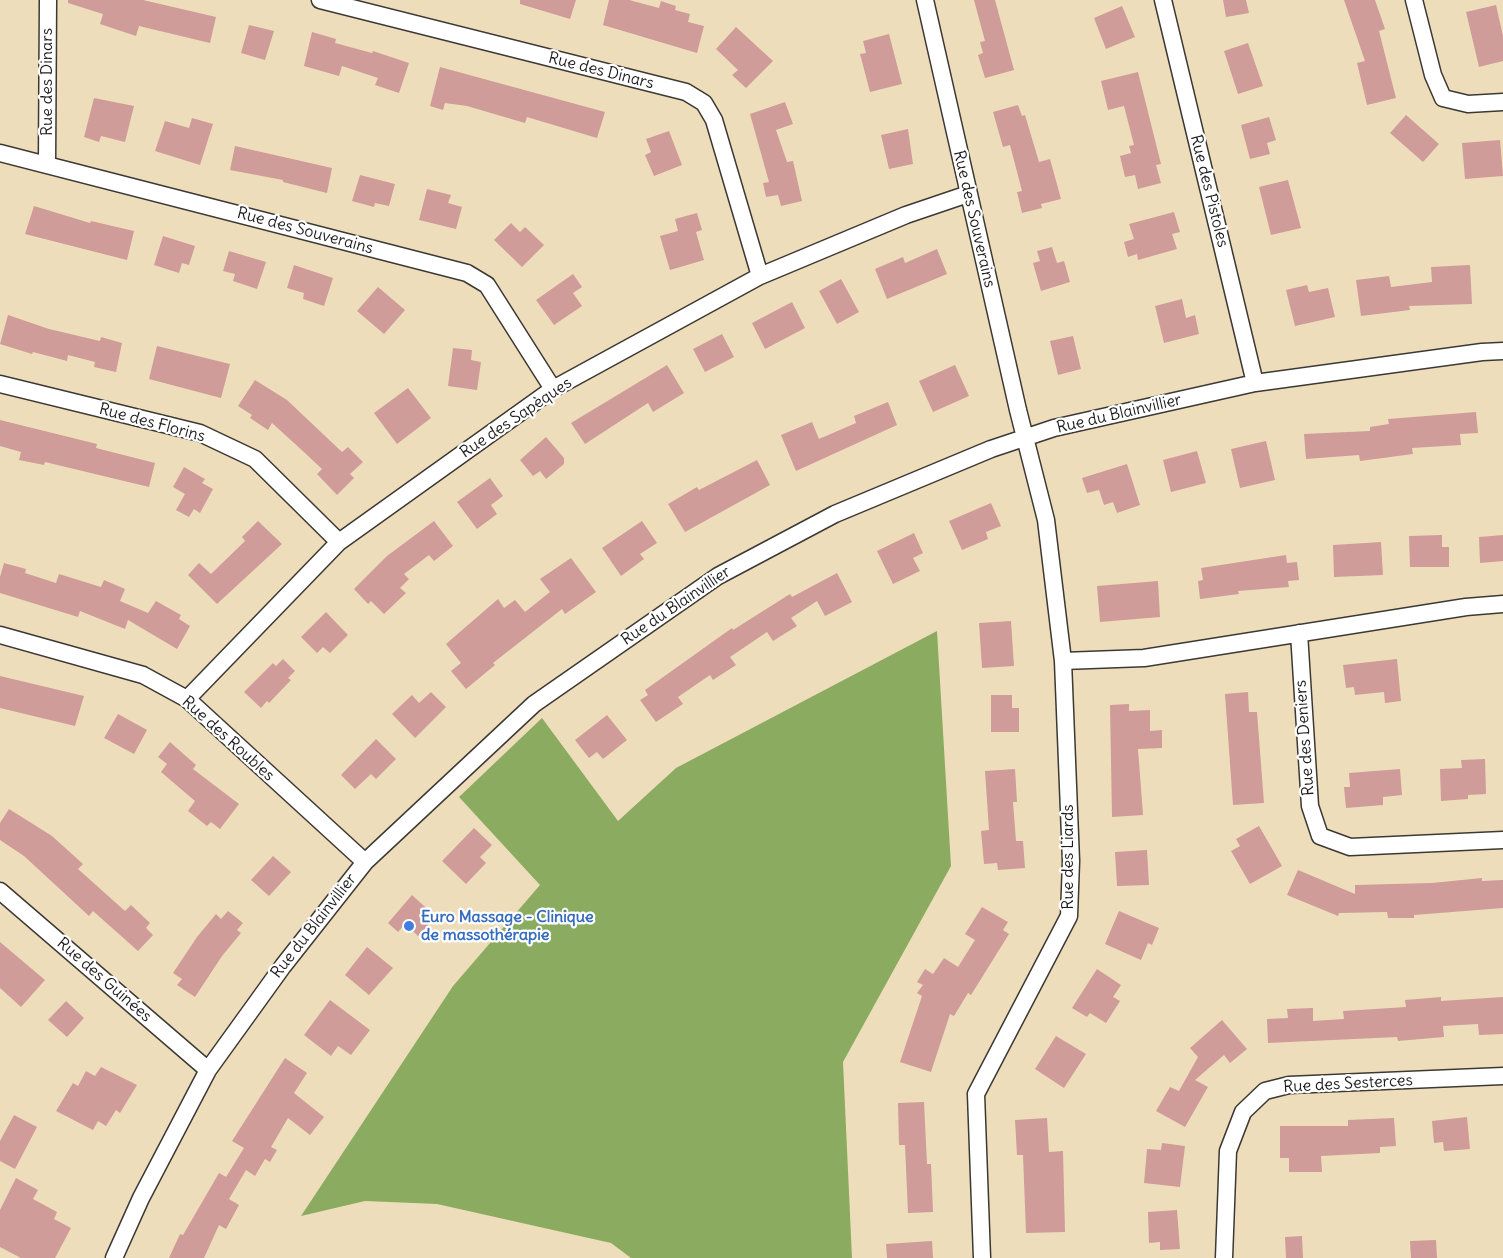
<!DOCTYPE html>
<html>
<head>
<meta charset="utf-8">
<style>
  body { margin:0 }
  canvas { display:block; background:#eeddba }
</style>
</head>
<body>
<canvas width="1503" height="1258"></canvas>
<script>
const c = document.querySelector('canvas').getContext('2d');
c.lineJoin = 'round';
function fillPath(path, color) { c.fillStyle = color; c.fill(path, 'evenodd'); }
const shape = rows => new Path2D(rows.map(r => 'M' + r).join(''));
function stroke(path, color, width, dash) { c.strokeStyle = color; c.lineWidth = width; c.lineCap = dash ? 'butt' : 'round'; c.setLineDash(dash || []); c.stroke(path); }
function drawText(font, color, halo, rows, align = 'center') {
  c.font = font + ' Delius,sans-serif'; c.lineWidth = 4.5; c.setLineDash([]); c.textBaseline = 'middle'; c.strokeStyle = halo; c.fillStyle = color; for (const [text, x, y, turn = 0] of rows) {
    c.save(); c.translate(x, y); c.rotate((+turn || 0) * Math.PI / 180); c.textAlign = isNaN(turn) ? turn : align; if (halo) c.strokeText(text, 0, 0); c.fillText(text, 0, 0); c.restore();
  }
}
const forest = shape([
  [937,631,951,866,843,1062,852,1258,631,1258,611,1243,437,1204,365,1201,301,1216,453,986,540,885,459,797,542,718,618,821,676,768]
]);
const building = shape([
  [68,0,143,0,216,17,210,43,139,26,136,36,100,24,103,14,68,3],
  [520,0,576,0,570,19,520,4],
  [609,0,629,0,659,8,661,1,676,6,675,10,690,14,688,22,704,26,697,53,603,25],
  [974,0,995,0,1014,70,985,78,978,55,983,53,980,42,985,41],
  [1223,0,1246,0,1249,13,1226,17],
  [1344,0,1375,0,1385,29,1379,31,1396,98,1367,105,1357,63,1365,61],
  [1496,5,1503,36,1503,61,1479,67,1466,12],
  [1122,6,1135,37,1106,49,1094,18],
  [249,25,274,31,265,60,241,53],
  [736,27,773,61,746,88,732,75,738,70,716,49],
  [312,32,336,39,335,43,372,53,373,51,409,63,399,93,375,85,378,78,342,66,339,76,304,66],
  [889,34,902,84,870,92,860,54,866,53,863,41],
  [1248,43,1263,86,1238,94,1224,51],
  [440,67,605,112,597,138,527,117,525,123,467,106,445,103,443,110,430,106],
  [1138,72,1161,164,1156,165,1161,183,1138,189,1135,175,1125,177,1120,156,1131,153,1129,146,1134,145,1124,106,1108,110,1101,81],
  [94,98,134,106,125,142,101,136,99,142,84,137],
  [785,102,793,124,776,130,787,162,793,161,802,201,781,206,778,195,766,197,763,183,769,182,750,114],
  [1018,105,1022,116,1025,115,1039,162,1050,159,1061,199,1041,204,1042,208,1022,213,1017,192,1022,191,1010,145,1003,147,993,112],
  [1406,115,1439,144,1423,162,1390,133],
  [1269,117,1276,140,1267,143,1270,154,1250,159,1241,125],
  [192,118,213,124,200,165,155,151,165,121,189,128],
  [908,129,913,164,889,169,881,135],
  [669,131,682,165,654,176,645,155,651,152,646,139],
  [1500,140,1503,176,1465,179,1462,143],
  [235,146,332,168,327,193,283,182,283,180,230,170],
  [360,175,395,184,389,206,375,203,374,207,352,201],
  [1288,180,1301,228,1271,235,1259,187],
  [427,189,451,195,448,203,462,207,456,229,419,220],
  [34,206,90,223,91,221,134,231,127,260,25,234],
  [1174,212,1180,232,1172,234,1177,249,1138,260,1137,254,1128,257,1124,242,1134,239,1129,224],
  [697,213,702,230,696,232,704,260,670,270,660,236,678,231,675,219],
  [511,223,520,232,525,227,544,245,522,267,494,240],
  [163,236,195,246,189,265,182,263,179,273,154,265],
  [1052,247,1057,263,1064,261,1070,282,1041,291,1033,263,1040,261,1037,251],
  [937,249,947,274,887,299,875,269,903,257,905,263],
  [229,251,266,262,257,289,233,281,235,274,223,271],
  [294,265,333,278,324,306,303,299,304,293,287,288],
  [1470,265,1472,304,1409,306,1410,310,1361,316,1356,280,1389,276,1391,287,1432,282,1431,267],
  [573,274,582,287,573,293,582,306,554,325,536,300],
  [841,279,859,312,837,324,819,291],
  [1307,285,1309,292,1328,288,1335,317,1295,326,1286,290],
  [378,287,405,310,384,334,357,311],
  [1182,299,1186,318,1195,315,1199,334,1164,343,1155,306],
  [792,302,805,328,765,349,752,323],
  [8,315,49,329,100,341,101,337,122,343,116,372,94,367,95,362,68,355,67,361,33,352,32,354,0,344],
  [722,334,734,357,705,372,693,349],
  [1073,336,1081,369,1058,375,1050,341],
  [157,346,230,364,221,398,149,379],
  [453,348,472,350,471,360,481,362,477,390,448,386],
  [667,365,684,393,653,412,648,403,585,444,571,423],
  [955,365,969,396,933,412,919,381],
  [255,380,287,400,342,452,348,447,363,462,350,474,354,478,337,495,317,474,322,469,305,453,272,423,268,430,250,418,252,415,238,406],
  [408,388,431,418,397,444,374,413],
  [888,402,897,425,796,471,781,435,812,422,819,439,856,423,854,416],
  [1476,412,1478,433,1460,434,1461,445,1412,448,1413,454,1360,461,1359,455,1306,459,1304,434,1370,431,1370,427,1389,424,1388,419],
  [0,420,97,444,96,448,155,463,149,487,45,462,44,465,19,460,21,452,0,446],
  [546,437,564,458,564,464,546,479,540,471,533,476,520,460],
  [1266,441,1275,480,1240,488,1231,449],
  [1197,451,1206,483,1171,492,1163,460],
  [757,460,770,485,685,532,668,504,697,487,699,490],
  [1127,464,1140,505,1117,513,1113,502,1104,505,1099,490,1087,493,1082,478],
  [184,467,205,479,202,483,213,489,200,513,194,509,189,517,176,510,185,494,173,487],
  [490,478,503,496,491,505,497,514,477,529,457,502],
  [991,503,1001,526,986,532,988,539,962,550,949,521],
  [258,521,282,544,217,604,188,575,199,563,211,574,245,541,242,537],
  [434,521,453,546,434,561,429,555,404,574,409,579,400,588,406,593,384,614,371,601,368,604,354,589,387,556],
  [642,521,657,543,640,554,644,559,621,576,602,548],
  [914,533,923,553,913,558,920,571,893,584,877,551],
  [1442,535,1442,547,1449,547,1449,567,1410,567,1409,536],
  [1503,535,1503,561,1480,563,1479,537],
  [1381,542,1383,575,1334,577,1333,545],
  [1286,555,1287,563,1297,562,1299,580,1288,581,1289,587,1238,591,1239,594,1200,599,1198,581,1203,580,1201,568],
  [571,558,596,592,565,614,562,609,493,663,495,665,466,689,451,671,461,663,446,644,498,599,504,608,515,600,525,612,550,592,540,579],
  [4,563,26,569,25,573,56,583,59,574,101,587,104,580,125,589,120,601,148,613,156,601,181,615,179,619,190,626,177,649,128,620,125,629,80,611,78,617,0,593,0,577],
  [837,573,852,602,825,616,817,601,791,618,797,626,773,641,767,632,730,657,736,665,713,680,710,675,678,697,683,704,656,722,640,700,648,695,645,690,732,628,733,630,790,594,792,597],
  [1158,581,1160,617,1100,622,1097,586],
  [326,612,348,635,330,653,323,647,317,653,301,637],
  [1011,621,1014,666,982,668,979,623],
  [283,659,295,671,288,678,291,680,269,703,267,701,261,708,244,692,273,663,276,666],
  [1397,659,1401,701,1385,703,1384,692,1355,695,1354,687,1346,688,1343,665],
  [0,676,84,696,75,726,0,708],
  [431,692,446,707,415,738,392,714,412,695,419,703],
  [1248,692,1249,712,1257,712,1264,803,1233,805,1225,694],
  [991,695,1012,695,1012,708,1019,708,1019,732,991,732],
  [1129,704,1129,711,1150,710,1150,731,1162,730,1162,748,1138,749,1143,815,1112,817,1110,705],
  [118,714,147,730,134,754,104,738],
  [607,715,627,740,603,759,597,752,589,758,575,740],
  [376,739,396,759,376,779,371,774,355,789,341,775],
  [170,742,196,765,193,769,239,804,220,829,211,822,207,826,188,811,195,801,161,772,167,764,158,757],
  [1485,759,1486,794,1468,795,1468,799,1441,801,1440,769,1462,768,1461,760],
  [1015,769,1017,802,1013,802,1016,841,1023,841,1025,868,998,870,997,863,984,864,981,831,989,830,985,771],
  [1400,769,1402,795,1383,797,1383,805,1346,808,1344,787,1350,787,1349,773],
  [9,809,52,836,83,864,78,869,125,911,131,905,150,923,146,928,153,935,138,951,93,911,89,916,24,856,0,840,0,823],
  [1259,826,1282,866,1250,884,1231,851,1240,846,1236,839],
  [474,828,492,845,480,857,486,863,466,884,442,861],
  [1147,850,1149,885,1117,886,1115,852],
  [273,856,291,872,269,896,251,880],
  [1298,870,1355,894,1355,885,1432,883,1482,878,1482,881,1503,880,1503,908,1414,915,1414,918,1388,918,1387,912,1339,913,1338,916,1287,895],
  [412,895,436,917,418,936,405,924,398,932,388,923],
  [982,907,1008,922,1003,930,1009,934,971,995,968,993,954,1016,950,1014,931,1072,900,1062,922,996,917,993,923,985,917,982,925,969,933,974,944,958,958,967,975,940,965,934],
  [228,911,243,923,237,930,241,933,222,956,195,997,177,985,182,979,173,973,197,937,216,914,221,919],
  [1119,911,1159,928,1152,945,1148,943,1141,960,1105,944],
  [0,942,45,980,21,1007,0,988],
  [367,947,393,968,369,995,345,975],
  [1097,969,1121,985,1113,997,1120,1001,1106,1023,1090,1013,1087,1017,1072,1008],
  [1441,997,1441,1001,1503,997,1503,1034,1479,1035,1478,1024,1443,1026,1444,1037,1398,1041,1397,1037,1268,1043,1267,1019,1288,1018,1287,1009,1313,1008,1313,1021,1344,1019,1343,1011,1406,1007,1405,1000],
  [330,1000,370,1030,351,1055,338,1046,331,1056,304,1035],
  [66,1001,84,1018,67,1037,48,1020],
  [1222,1020,1247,1049,1230,1063,1224,1055,1195,1080,1208,1087,1185,1127,1156,1111,1170,1087,1179,1091,1198,1057,1190,1048],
  [1056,1036,1086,1054,1064,1088,1035,1069],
  [285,1058,307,1073,294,1093,324,1117,310,1135,288,1118,271,1147,277,1150,270,1162,265,1159,255,1176,246,1170,229,1199,239,1205,226,1229,219,1225,204,1258,169,1258,180,1234,183,1235,219,1173,226,1177,244,1148,232,1141],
  [101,1067,137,1085,120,1113,116,1110,106,1126,98,1121,93,1130,56,1111,73,1083,78,1086,86,1071,95,1076],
  [924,1102,927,1164,931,1164,933,1212,908,1213,905,1145,899,1145,898,1103],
  [14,1115,37,1127,15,1169,0,1161,0,1141],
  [1467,1117,1470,1149,1444,1151,1443,1142,1434,1143,1432,1121],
  [1047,1118,1049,1152,1063,1151,1065,1232,1026,1233,1023,1155,1017,1155,1015,1120],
  [1394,1118,1396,1146,1380,1147,1380,1153,1321,1156,1322,1172,1289,1172,1289,1158,1280,1158,1280,1126,1348,1126,1348,1120],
  [1162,1143,1185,1146,1180,1187,1144,1183,1147,1149,1161,1150],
  [16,1178,38,1190,33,1199,57,1212,54,1219,71,1228,55,1258,21,1258,0,1247,0,1210],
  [1177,1210,1180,1249,1160,1250,1160,1242,1149,1243,1148,1212],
  [1302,1236,1303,1258,1286,1258,1285,1237],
  [1436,1240,1437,1258,1411,1258,1410,1241],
  [932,1241,933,1258,887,1258,886,1244]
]);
const street = shape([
  [320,0,686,92,704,103,714,120,760,276],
  [925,0,1018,410,1046,520,1063,661,1071,861,1069,916,976,1094,982,1258],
  [1163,0,1255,383],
  [1414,0,1433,75,1443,98,1468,104,1503,102],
  [0,153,467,273,487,285,553,389],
  [47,164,48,0],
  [0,384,200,433,255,459,339,542],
  [1299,633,1310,806,1320,836,1350,847,1503,840],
  [0,635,143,675,187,699,365,862],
  [1063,661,1144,658,1466,607,1503,604],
  [187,699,339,542,553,389,760,276,906,215,968,194],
  [0,891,208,1070],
  [114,1258,141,1198,208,1070,283,966,365,862,534,704,718,576,835,514,991,449,1054,428,1255,383,1482,352,1503,351],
  [1224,1258,1228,1151,1243,1112,1265,1091,1289,1085,1503,1076]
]);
const markers = [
  [409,926,6,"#3f7fe0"]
];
const streetNames = [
  ["Rue des Dinars",601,71,14],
  ["Rue des Dinars",47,82,-90],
  ["Rue des Pistoles",1209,191,76],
  ["Rue des Souverains",974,219,77],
  ["Rue des Souverains",305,231,15],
  ["Rue du Blainvillier",1119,414,-13],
  ["Rue des Sapèques",516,418,-34],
  ["Rue des Florins",152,423,15],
  ["Rue du Blainvillier",676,606,-34],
  ["Rue des Deniers",1305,738,-94],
  ["Rue des Roubles",228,739,42],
  ["Rue des Liards",1068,857,-90],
  ["Rue du Blainvillier",314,926,-52],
  ["Rue des Guinées",104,980,41],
  ["Rue des Sesterces",1348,1084,-3]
];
const shopNames = [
  ["Euro Massage - Clinique",421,917],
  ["de massothérapie",421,935]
];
fillPath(forest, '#8bac60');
fillPath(building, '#cf9c9a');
stroke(street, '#3c3934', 19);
stroke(street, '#fff', 16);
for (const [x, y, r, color] of markers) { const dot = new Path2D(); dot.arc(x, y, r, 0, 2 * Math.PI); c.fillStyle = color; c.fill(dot); stroke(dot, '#fff', 2); }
drawText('16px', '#1c1c1c', '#fff', streetNames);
drawText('bold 16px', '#366cbe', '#fff', shopNames, 'left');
</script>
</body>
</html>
